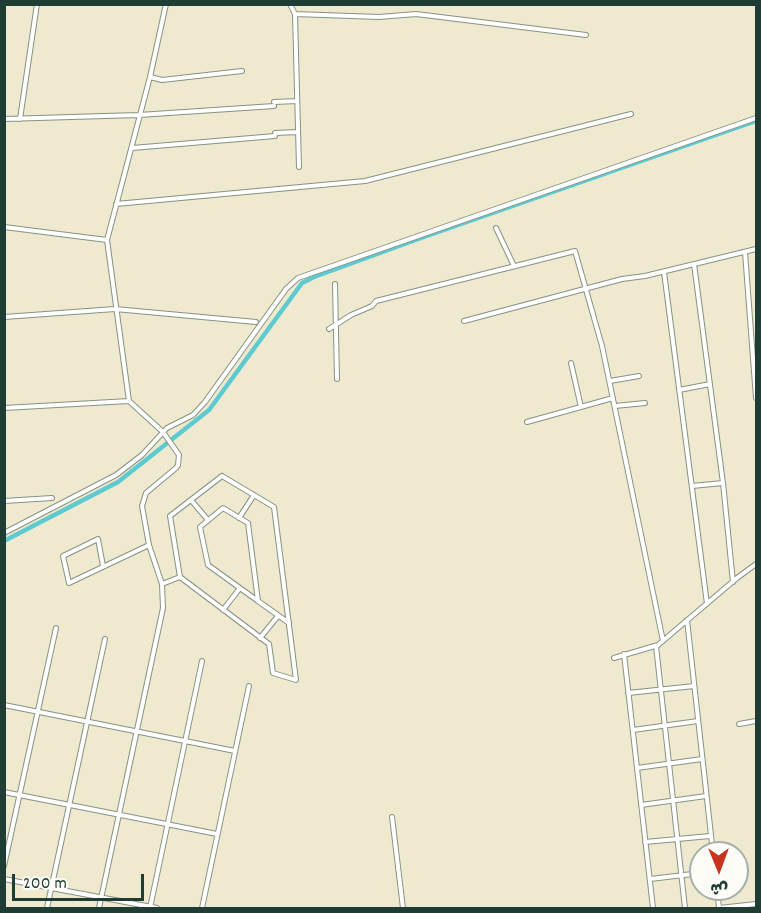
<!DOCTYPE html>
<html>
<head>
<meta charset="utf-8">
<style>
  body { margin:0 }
  #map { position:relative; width:761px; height:913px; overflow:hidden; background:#efe9cf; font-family:Dekko,"Playpen Sans Arabic",sans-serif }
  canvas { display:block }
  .frame { position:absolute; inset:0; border:6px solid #1f3d34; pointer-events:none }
  .north { position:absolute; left:689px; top:841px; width:60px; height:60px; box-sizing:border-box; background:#fdfcf7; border:2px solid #a4b0a9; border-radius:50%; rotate:179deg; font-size:16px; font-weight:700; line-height:24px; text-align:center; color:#1f3d34 }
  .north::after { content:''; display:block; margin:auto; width:21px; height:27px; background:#c8321e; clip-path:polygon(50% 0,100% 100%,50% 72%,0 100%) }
  .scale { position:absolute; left:12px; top:874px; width:132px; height:27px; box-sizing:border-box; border:3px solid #1f3d34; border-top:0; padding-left:8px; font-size:18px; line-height:21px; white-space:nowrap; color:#1f3d34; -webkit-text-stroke:4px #fdfcf7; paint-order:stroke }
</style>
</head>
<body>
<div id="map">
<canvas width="761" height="913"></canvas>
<div class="frame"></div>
<div class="north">ش</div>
<div class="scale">200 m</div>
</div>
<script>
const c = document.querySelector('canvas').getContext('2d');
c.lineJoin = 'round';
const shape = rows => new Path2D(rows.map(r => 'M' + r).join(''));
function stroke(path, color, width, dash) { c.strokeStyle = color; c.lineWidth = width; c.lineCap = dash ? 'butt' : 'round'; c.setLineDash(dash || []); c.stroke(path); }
const canal = shape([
  [4,541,118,482,209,410,302,283,314,277,421,238,756,121]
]);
const street = shape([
  [290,4,295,14,299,167],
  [295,14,379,17,416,14,586,35],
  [150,77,162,80,242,71],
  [274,102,297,101],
  [4,119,139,115,274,106],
  [20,119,37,4],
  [275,133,298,132],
  [132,148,275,136],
  [116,204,365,181,631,114],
  [4,227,107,240],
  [496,228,514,266],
  [745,252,756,398],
  [694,264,723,483,733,582],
  [664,272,707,604],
  [335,284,337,379],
  [4,317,115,309,256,322],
  [464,321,622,279,645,276,756,249],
  [329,329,351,315,372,306,376,301,575,251,602,346,663,641],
  [571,363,581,407],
  [610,381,639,376],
  [679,390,710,384],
  [615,406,645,403],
  [4,408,129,401],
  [527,422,613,398],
  [222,476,274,507,296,680,273,673,269,644,180,577,170,516,222,476],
  [692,486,723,483],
  [191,500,208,520],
  [4,501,52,498],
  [239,518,254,495],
  [4,533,116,475,142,455,167,428,193,415,205,402,286,289,298,278,756,118],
  [103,566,98,539,63,556,69,583,149,545],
  [162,584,149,545,142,506,146,493,176,468,178,465,179,455,163,432,129,401,107,240,150,77,166,4],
  [258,601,208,565,200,527,223,508,248,523,258,601,289,623],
  [223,610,240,588],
  [687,620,713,853],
  [260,638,278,616],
  [656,646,685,908],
  [624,654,653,908],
  [614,658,658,645,737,578,756,564],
  [628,693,694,686],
  [4,705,235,751],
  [739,724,756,721],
  [633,730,698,721],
  [637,768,702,759],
  [4,792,217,834],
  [641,805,706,796],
  [392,817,403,908],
  [645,842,710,836],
  [4,866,56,628],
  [4,879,157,908],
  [650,879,701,873],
  [717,889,719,908],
  [47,908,105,639],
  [99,908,163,608,162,584,180,577],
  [150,908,202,661],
  [202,908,249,686],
  [719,908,756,904]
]);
stroke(canal, '#5dcad2', 4.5);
stroke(street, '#879382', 6);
stroke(street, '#fff', 4);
</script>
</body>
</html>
